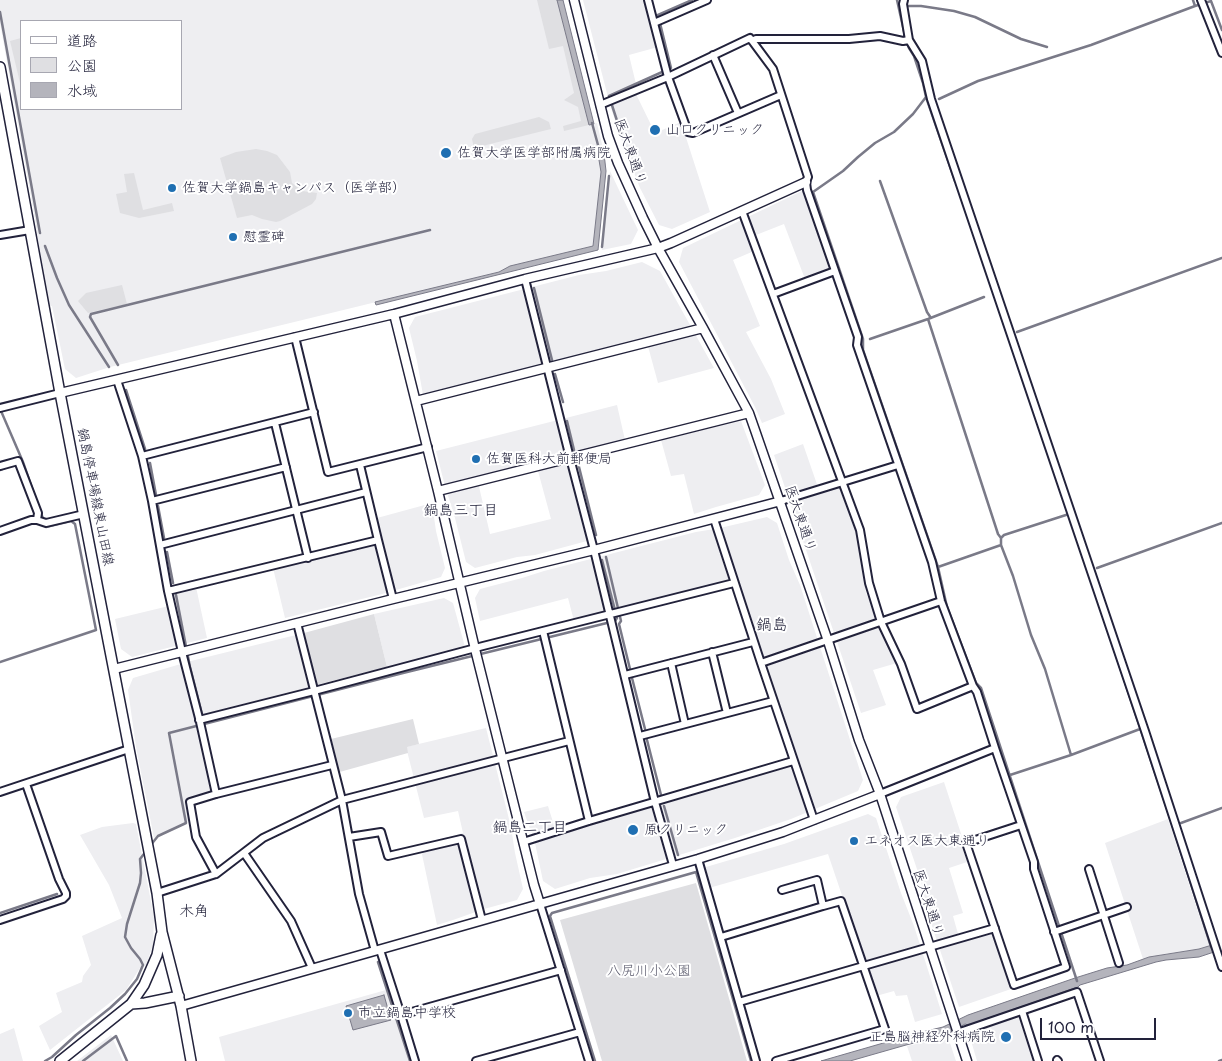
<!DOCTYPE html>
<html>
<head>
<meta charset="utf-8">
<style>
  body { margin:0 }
  #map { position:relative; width:1222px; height:1061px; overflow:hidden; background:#fff; font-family:"Playpen Sans","Klee One",sans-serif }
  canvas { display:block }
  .legend { position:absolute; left:20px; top:20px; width:162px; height:90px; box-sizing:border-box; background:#fff; border:1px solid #a7a7b1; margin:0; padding:6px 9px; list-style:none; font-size:15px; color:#22223b }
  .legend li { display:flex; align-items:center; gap:10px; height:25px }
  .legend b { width:25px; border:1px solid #a7a7b1 }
  .scale { position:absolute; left:1040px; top:1018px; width:116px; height:22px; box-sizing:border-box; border:2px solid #22223b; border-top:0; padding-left:6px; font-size:15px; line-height:18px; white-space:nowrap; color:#22223b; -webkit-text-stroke:4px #fff; paint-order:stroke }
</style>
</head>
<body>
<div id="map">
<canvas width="1222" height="1061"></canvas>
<ul class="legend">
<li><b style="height:6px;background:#fff"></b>道路</li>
<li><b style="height:14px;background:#dfdfe2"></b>公園</li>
<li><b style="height:14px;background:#b4b4bc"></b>水域</li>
</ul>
<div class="scale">100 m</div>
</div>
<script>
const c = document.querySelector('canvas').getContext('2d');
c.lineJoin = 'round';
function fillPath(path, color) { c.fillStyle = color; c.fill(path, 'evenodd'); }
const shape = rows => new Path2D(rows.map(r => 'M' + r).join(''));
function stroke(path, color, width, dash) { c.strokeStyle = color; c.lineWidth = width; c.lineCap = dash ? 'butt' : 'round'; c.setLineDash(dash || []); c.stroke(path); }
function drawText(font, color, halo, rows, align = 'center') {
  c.font = font + ' "Playpen Sans","Klee One",sans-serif'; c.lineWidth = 4; c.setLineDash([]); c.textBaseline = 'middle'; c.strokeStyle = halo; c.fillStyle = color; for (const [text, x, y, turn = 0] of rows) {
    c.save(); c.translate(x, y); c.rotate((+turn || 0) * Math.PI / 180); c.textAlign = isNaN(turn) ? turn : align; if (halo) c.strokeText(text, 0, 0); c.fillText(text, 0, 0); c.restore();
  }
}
const built = shape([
  [0,0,557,0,589,125,597,123,604,153,598,154,601,172,593,246,511,266,499,272,110,367,76,378,65,369,52,306,49,306,38,240,35,219,0,23],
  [21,21,181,21,181,109,21,109],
  [583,0,646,0,658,47,629,55,636,84,636,94,655,133,681,122,710,212,672,229,659,225,640,188,625,150,610,105],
  [610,171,638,230,631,244,602,250],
  [804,190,831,269,805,279,784,224,756,235,761,248,733,260,760,326,746,332,771,379,785,414,762,423,755,407,679,262,683,248],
  [642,262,660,271,714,368,658,383,646,339,423,395,417,361,409,328,415,317,579,275,606,271],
  [617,405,625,440,477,478,490,534,551,519,538,471,569,463,587,541,535,555,517,557,475,568,466,562,455,518,445,486,436,451],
  [741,421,765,485,759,495,716,507,694,514,684,474,671,476,661,440],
  [803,444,820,493,839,487,858,537,866,593,880,626,897,663,873,670,886,705,861,713,774,455],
  [432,503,436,531,445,568,441,577,382,594,285,618,273,568,382,542,377,518],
  [767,517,777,523,789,560,800,585,863,780,858,791,791,819,735,838,617,874,590,878,555,889,543,881,535,843,524,812,548,806,557,835,799,764,737,579,574,621,568,598,480,621,475,598,480,589,522,578,544,571,696,532,720,528],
  [196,587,207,638,132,657,121,649,115,619,173,605,171,593],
  [444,598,453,603,465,647,387,667,374,614],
  [296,635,309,687,194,717,213,792,187,800,191,820,154,838,136,747,128,690,133,678,191,661],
  [486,728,511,827,515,853,523,889,517,900,484,909,453,920,437,925,420,845,463,833,458,811,424,818,406,747],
  [944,782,970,861,949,868,963,913,953,916,960,941,993,931,1011,989,959,1007,928,914,921,881,896,807,901,797],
  [868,814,876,818,901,893,914,926,942,1014,915,1022,907,995,896,996,894,991,876,996,828,854,709,888,704,872,706,867,784,844],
  [1168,819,1209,946,1199,949,1165,954,1143,959,1105,843],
  [133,823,136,824,154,917,153,945,146,965,140,968,126,990,50,1050,39,1026,62,1012,56,993,82,982,83,976,91,965,82,936,122,918,109,885,80,835,102,827],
  [386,990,409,1061,225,1061,219,1037],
  [1019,1009,1034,1061,977,1061,967,1027],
  [14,1028,23,1061,0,1061,0,1034],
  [111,1035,123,1061,77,1061],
  [948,1037,956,1061,912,1061,907,1046]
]);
const green = shape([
  [537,0,557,0,589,125,564,131,563,126,581,121,578,107,564,100,574,93,563,46,549,49],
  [21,38,21,87,10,41],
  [539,117,549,122,551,129,474,148,472,139,475,134],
  [256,149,267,151,277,155,290,172,292,183,302,191,317,193,316,199,312,204,280,221,276,222,262,219,252,215,237,218,220,158,236,152],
  [134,173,143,210,172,203,174,211,139,218,120,213,116,194,127,192,124,174],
  [122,285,127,304,88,313,78,301,86,293],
  [374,614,387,667,316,685,304,633],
  [413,719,419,744,407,747,408,753,336,773,329,742,331,739],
  [696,883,747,1061,602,1061,560,920]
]);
const water = shape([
  [557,0,563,0,594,124,589,125,557,0],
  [604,153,606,171,598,250,376,305,375,302,499,272,510,266,593,246,601,172,598,154,604,153],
  [1212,945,1214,952,1199,957,1166,960,1156,962,1080,985,1078,987,968,1025,965,1024,946,1035,906,1045,850,1061,821,1061,918,1033,943,1027,968,1015,1075,978,1107,968,1127,965,1149,957,1199,949,1212,945],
  [384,995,391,1020,353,1030,346,1006,384,995]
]);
const stream = shape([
  [897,0,905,36,909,48,914,56,923,83,926,97,913,114,894,132,875,143,858,157,843,171,813,192,863,339,863,350,938,567,947,607,976,683,981,688,1077,981],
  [1193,0,1195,6,1211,1,1222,30],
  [906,6,921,6,954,11,975,17,1021,39,1047,47],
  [0,12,40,233],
  [926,97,955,181],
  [939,99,978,81,1091,45,1195,6],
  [592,123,601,156],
  [621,133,609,96,671,68,658,15,692,0],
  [880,181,927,312,931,318],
  [45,246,57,278,69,305,109,367],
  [602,247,609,176],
  [534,288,552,360],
  [928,319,998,534,1001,538],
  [1017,332,1222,258],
  [870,339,928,319,984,297],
  [118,365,90,317,91,314,430,230],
  [555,374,563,402],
  [126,390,145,449],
  [1,411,23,462,37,503],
  [567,421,574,450],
  [150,463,156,495],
  [578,463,596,535],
  [0,470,10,466],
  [158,506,164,538],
  [40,510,43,519],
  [1001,545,1013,576,1031,635,1045,669,1071,755],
  [167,552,173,583],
  [606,557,621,621,619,624,630,669],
  [938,567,1001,545,1001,538,1004,535,1069,514],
  [1097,568,1222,523],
  [176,595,190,667,203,718],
  [1101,610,1173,827,1211,947],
  [0,662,96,630,75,524,71,521,46,527],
  [632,678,645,729],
  [647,740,661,795],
  [1010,775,1071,755,1140,729],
  [664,806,678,855],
  [1181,823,1222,808],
  [150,846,158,836,186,823,169,733,403,673,615,621,617,618,602,560],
  [0,913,57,894],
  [378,962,410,1061],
  [45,1061,52,1057,76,1035,110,1008,125,994,137,979,143,965,140,959,131,948,125,937,127,924,140,883,141,873,140,859,147,850],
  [83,1061,116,1036,127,1061],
  [595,1061,550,916,552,913,696,872,751,1061],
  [1219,1061,1222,1060]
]);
const minor = shape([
  [648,0,668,77,688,132,693,133,781,95],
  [904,0,903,4,909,40,922,61,931,99,1145,731,1222,967],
  [1201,0,1222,53],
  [654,23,707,0],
  [752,41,756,39,849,39,880,36,903,41,909,40],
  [713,55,738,113],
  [600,105,668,77,750,38,773,69,808,177,806,182,807,190,858,337,857,345,932,562,941,601,973,686,977,692,995,748,880,794],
  [742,211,860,530,869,583,881,622,901,664,917,709,973,686],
  [0,235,30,230],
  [525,279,570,458,594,550,655,802,673,865],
  [773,294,835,271],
  [295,337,328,472,428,447],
  [117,380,142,456,152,501,168,591,182,652,200,722,216,794],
  [0,408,60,393],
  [275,423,308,558],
  [142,456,314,412],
  [360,465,378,540,393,599],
  [0,466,18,461,38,513,37,520],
  [152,501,286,467],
  [781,501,898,465],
  [714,519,761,663,814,820],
  [0,531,31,520,37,520,46,523,84,514],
  [160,545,366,492],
  [168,591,378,540],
  [297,623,342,800,359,894,375,951],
  [543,631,589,821],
  [712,652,727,713],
  [671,663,685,724],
  [761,663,941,601],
  [625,675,753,642],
  [199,720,314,691,483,646,734,583],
  [640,736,773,701],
  [995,748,1034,862,1034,869,1066,967,1014,985,966,843,1021,825],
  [0,792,129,749],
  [349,837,381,832,388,856,461,839,482,920],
  [523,842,589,821,793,761],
  [244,853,291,921,312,968],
  [698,859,756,1061],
  [1089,869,1119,963],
  [216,874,196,837,190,802,216,794,332,765],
  [782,890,817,880,823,906],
  [157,893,216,874,263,838,342,800,569,741],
  [540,904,589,1061],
  [0,920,63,899,66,896,66,893,59,879,26,784],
  [1054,932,1127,907],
  [721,937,823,906,841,901,885,1029,776,1061],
  [380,950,401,1015,415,1061],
  [739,1002,995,928],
  [1022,1011,1038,1061],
  [401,1015,561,970],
  [957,1033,1077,992,1100,1061],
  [1057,1060,1058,1061],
  [476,1061,580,1032]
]);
const tertiary = shape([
  [574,0,608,136,618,163,643,218,658,248,703,328,749,413,756,433,828,641,859,740,880,794,967,1061],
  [394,314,438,491,475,649,534,885,540,904],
  [60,393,394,314,525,279,658,248,671,243,806,182],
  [416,401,703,328],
  [438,491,749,413],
  [114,669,393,599,594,550,781,501],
  [181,1006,698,859,783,832,880,794]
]);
const secondary = shape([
  [0,67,60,393,157,893,162,932,181,1006,191,1061],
  [131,1004,145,1003,179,996],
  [60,1061,131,1004,144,985,157,955,161,935]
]);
const markers = [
  [655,130,6,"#1f6fb2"],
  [446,153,6,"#1f6fb2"],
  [172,188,5,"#1f6fb2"],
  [233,237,5,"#1f6fb2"],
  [476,459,5,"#1f6fb2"],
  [633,830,6,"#1f6fb2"],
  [854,841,5,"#1f6fb2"],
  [348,1013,5,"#1f6fb2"],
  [1006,1037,6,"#1f6fb2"]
];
const poiNames = [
  ["山口クリニック",666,130],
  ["佐賀大学医学部附属病院",457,153],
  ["佐賀大学鍋島キャンパス（医学部）",182,188],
  ["慰霊碑",243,237],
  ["佐賀医科大前郵便局",486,459],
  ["原クリニック",644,830],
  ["エネオス医大東通り",864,841],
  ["市立鍋島中学校",358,1013],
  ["正島脳神経外科病院",995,1037,"right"]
];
const streetNames = [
  ["医大東通り",630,152,70],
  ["鍋島停車場線東山田線",95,497,79],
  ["医大東通り",800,519,71],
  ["医大東通り",928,903,72]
];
const parkNames = [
  ["八尻川小公園",649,971]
];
const neighbourhoodNames = [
  ["鍋島三丁目",461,511],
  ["鍋島二丁目",530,828],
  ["木角",194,912]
];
const quarterNames = [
  ["鍋島",772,626]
];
fillPath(built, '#eeeef1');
fillPath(green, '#dfdfe2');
fillPath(water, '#b4b4bc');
stroke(water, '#7a7a88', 1);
stroke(stream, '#7a7a88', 2.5);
stroke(minor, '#22223b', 10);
stroke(tertiary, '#22223b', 11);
stroke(secondary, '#22223b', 12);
stroke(minor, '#fff', 6);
stroke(tertiary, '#fff', 8);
stroke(secondary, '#fff', 9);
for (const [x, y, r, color] of markers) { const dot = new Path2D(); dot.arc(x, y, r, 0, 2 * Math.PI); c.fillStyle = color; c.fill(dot); stroke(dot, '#fff', 2); }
drawText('14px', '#22223b', '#fff', poiNames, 'left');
drawText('14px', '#22223b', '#fff', streetNames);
drawText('14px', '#5b5b6d', '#fff', parkNames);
drawText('15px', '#22223b', '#fff', neighbourhoodNames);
drawText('16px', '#22223b', '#fff', quarterNames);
</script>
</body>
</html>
